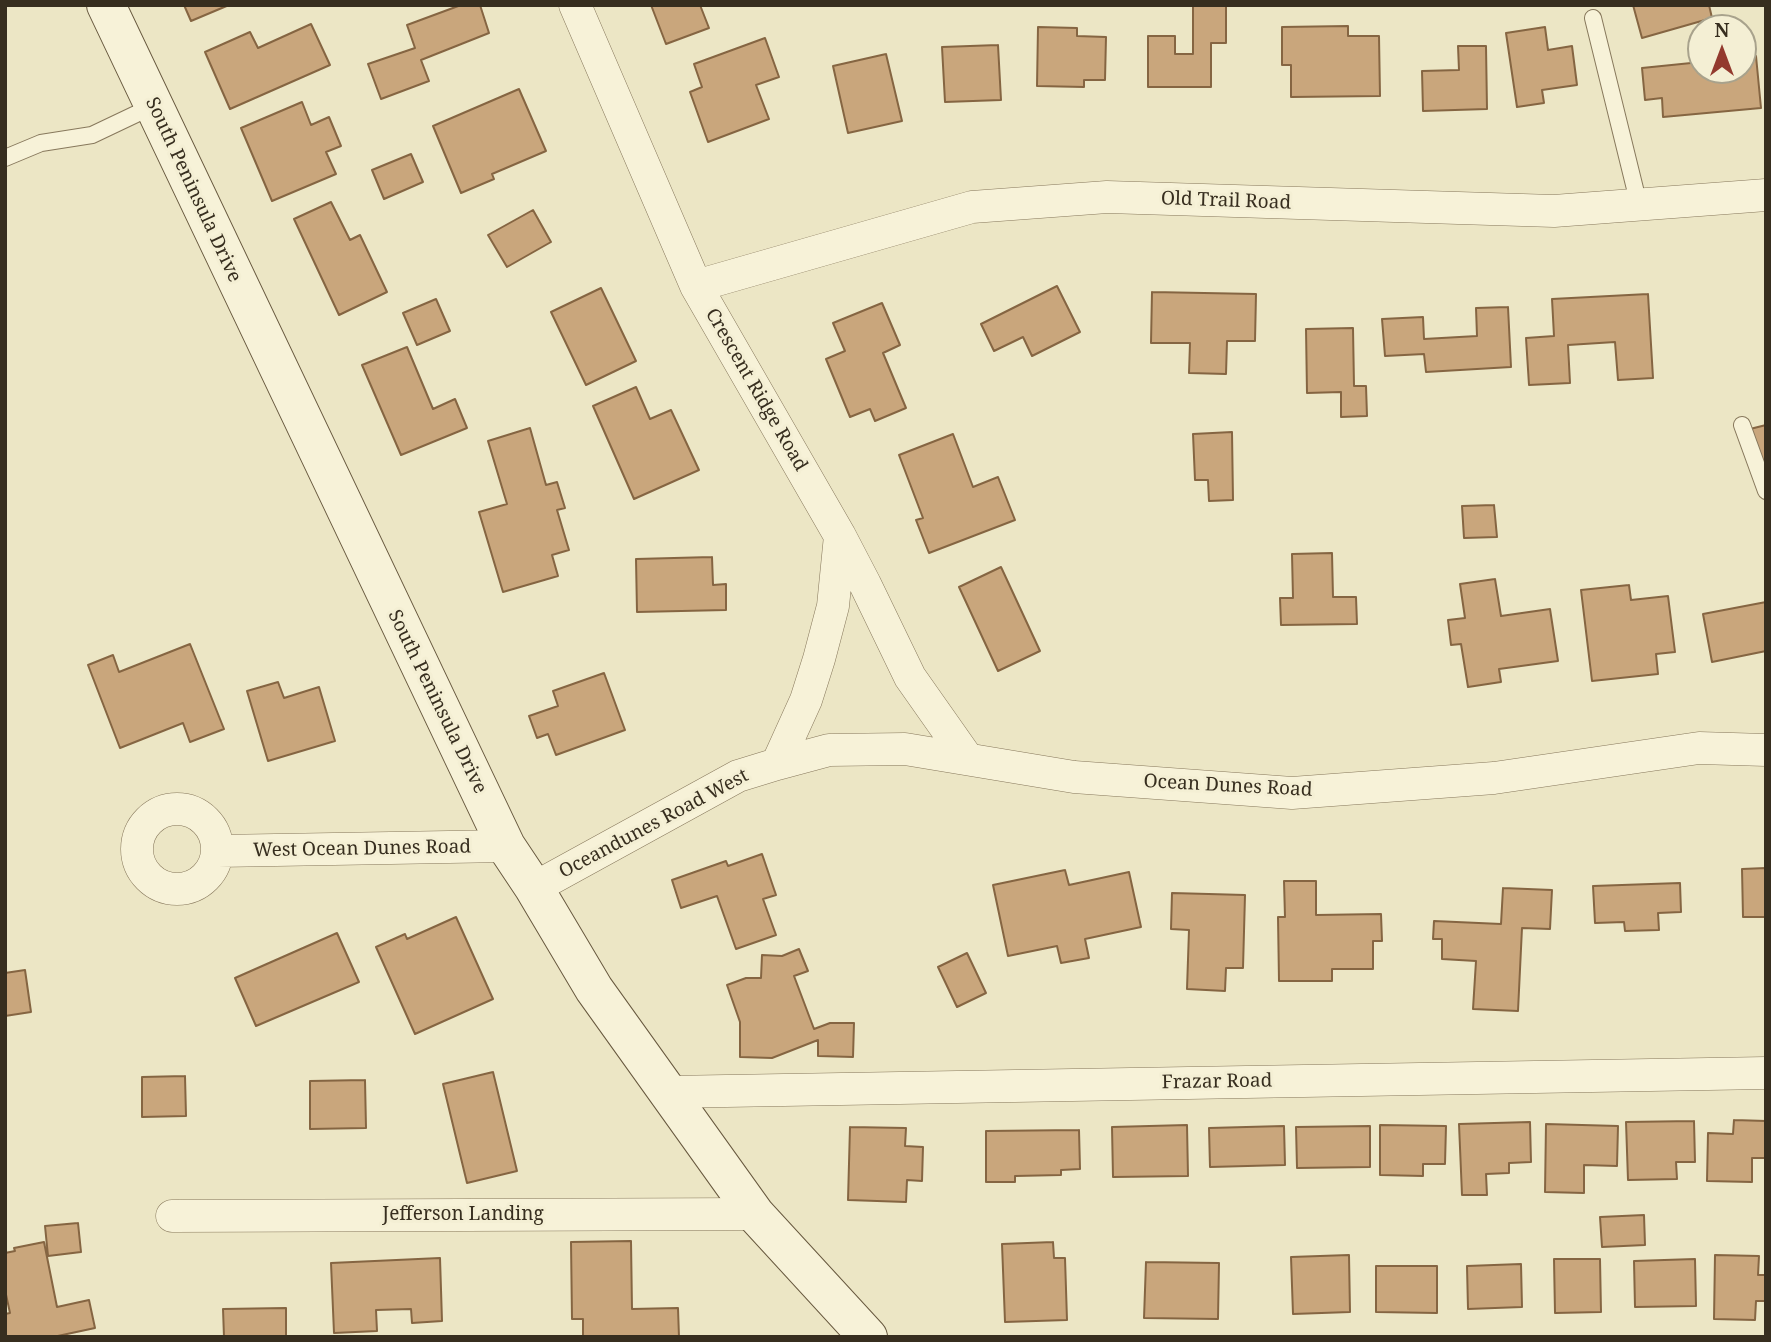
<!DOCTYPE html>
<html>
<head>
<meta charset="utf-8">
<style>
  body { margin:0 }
  #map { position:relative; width:1771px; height:1342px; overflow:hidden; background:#ece6c5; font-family:"Noto Serif",serif }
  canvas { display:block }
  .frame { position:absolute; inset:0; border:7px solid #372e1f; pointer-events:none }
  .north { position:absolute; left:1687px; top:14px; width:70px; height:70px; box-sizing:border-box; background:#f4efd4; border:2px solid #a8a28c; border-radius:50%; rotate:0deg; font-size:19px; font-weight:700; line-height:28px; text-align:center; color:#372e1f }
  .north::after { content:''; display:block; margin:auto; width:24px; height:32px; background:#933a2e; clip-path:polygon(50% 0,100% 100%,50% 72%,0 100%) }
</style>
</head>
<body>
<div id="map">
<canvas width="1771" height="1342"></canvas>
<div class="frame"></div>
<div class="north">N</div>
</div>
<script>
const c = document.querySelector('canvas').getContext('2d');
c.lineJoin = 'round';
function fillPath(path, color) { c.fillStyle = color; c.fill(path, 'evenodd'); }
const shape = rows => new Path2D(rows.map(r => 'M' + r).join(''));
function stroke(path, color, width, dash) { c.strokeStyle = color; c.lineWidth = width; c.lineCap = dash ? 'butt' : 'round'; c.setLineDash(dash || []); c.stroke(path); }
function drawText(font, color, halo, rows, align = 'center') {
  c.font = font + ' "Noto Serif",serif'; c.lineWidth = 6; c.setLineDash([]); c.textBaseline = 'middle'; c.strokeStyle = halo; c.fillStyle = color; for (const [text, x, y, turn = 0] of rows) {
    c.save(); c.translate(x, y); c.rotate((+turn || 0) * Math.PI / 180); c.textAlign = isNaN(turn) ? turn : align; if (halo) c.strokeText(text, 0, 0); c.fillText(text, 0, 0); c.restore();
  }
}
const building = shape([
  [184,5,229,5,191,21,184,5],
  [461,5,480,5,489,33,421,60,429,81,381,99,368,64,415,48,407,25,461,5],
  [651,5,700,5,709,28,666,44,651,5],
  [1193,5,1226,5,1226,43,1211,43,1211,87,1148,87,1148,36,1175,36,1175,54,1193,54,1193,5],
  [1633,5,1709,5,1712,18,1642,38,1633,5],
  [311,24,330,65,230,109,205,52,250,32,258,48,311,24],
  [1348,26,1348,36,1379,36,1380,96,1291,97,1291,65,1282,65,1282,27,1348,26],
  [1038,27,1077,28,1077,36,1106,37,1105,80,1084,80,1084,87,1037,86,1038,27],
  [1545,27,1548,50,1572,46,1577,85,1542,90,1544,103,1517,107,1506,33,1545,27],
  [765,38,779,77,756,85,769,119,708,142,690,92,702,87,694,64,765,38],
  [998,45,1001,100,945,102,942,47,998,45],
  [1458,46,1486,46,1487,109,1423,111,1422,71,1459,70,1458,46],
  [886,54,902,121,848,133,833,66,886,54],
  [1756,56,1761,108,1663,117,1662,98,1645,100,1642,68,1701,62,1701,70,1743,70,1743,58,1756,56],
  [519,89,546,151,492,174,494,179,461,193,433,126,519,89],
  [302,102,311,125,329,117,341,146,326,152,336,174,272,201,241,128,302,102],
  [411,154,423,182,384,199,372,170,411,154],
  [331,202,350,240,360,235,387,292,339,315,294,219,331,202],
  [533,210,551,242,507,267,488,235,533,210],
  [1057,286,1080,332,1032,356,1023,337,994,351,981,324,1057,286],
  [601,288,636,361,586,385,551,312,601,288],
  [1152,292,1256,294,1255,341,1227,341,1226,374,1189,373,1190,343,1151,343,1152,292],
  [1648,294,1653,378,1618,380,1615,342,1568,345,1570,383,1529,385,1526,338,1554,336,1552,299,1648,294],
  [436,299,450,331,417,345,403,313,436,299],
  [882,303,900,345,883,353,906,408,875,421,870,409,850,417,826,359,845,351,833,323,882,303],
  [1508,307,1511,367,1426,372,1424,354,1385,356,1382,319,1423,317,1424,339,1477,336,1476,308,1508,307],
  [1353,328,1354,386,1366,386,1367,416,1341,417,1341,392,1307,393,1306,329,1353,328],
  [407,347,433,409,455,399,467,428,401,455,362,365,407,347],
  [636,387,650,419,671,410,699,470,634,499,593,406,636,387],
  [1766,425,1766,463,1752,466,1742,431,1766,425],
  [530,428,546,485,557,482,565,508,557,510,569,550,552,555,558,576,503,592,479,512,507,504,488,441,530,428],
  [1232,432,1233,500,1209,501,1208,480,1195,480,1193,434,1232,432],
  [953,434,973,487,998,477,1015,520,929,553,916,520,923,518,899,455,953,434],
  [1494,505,1497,537,1464,538,1462,506,1494,505],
  [1332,553,1333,597,1356,597,1357,624,1281,625,1280,598,1293,598,1292,554,1332,553],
  [712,557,713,585,726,584,726,610,637,612,636,559,712,557],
  [1001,567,1040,651,998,671,959,587,1001,567],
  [1495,579,1501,616,1550,609,1558,661,1499,669,1501,682,1468,687,1461,644,1451,645,1448,620,1465,618,1460,584,1495,579],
  [1629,585,1631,600,1668,596,1675,652,1656,654,1658,674,1592,681,1581,590,1629,585],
  [1766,602,1766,651,1712,662,1703,614,1766,602],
  [190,644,224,729,190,742,183,723,120,748,88,665,113,655,119,672,190,644],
  [604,673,625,730,556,755,548,734,537,738,529,716,558,706,553,691,604,673],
  [278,682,284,698,319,687,335,741,268,761,247,691,278,682],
  [762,854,776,895,763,899,776,935,736,949,717,896,681,908,672,880,726,861,728,866,762,854],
  [1766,868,1766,917,1743,917,1742,869,1766,868],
  [1065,870,1069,885,1129,872,1141,927,1085,939,1089,958,1061,963,1057,946,1008,956,993,885,1065,870],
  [1284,881,1316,881,1316,915,1381,914,1382,941,1373,941,1373,969,1332,969,1332,981,1279,981,1278,917,1285,917,1284,881],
  [1680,883,1681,912,1658,913,1659,930,1625,931,1624,922,1595,923,1593,886,1680,883],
  [1503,888,1552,890,1550,929,1522,928,1518,1011,1473,1009,1476,961,1442,959,1442,939,1433,939,1434,921,1501,924,1503,888],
  [1172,893,1245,895,1243,968,1226,968,1225,991,1187,989,1189,930,1171,929,1172,893],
  [456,917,493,999,415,1034,376,947,405,934,407,939,456,917],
  [337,933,359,982,256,1026,235,978,337,933],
  [799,949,808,971,794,976,814,1029,830,1023,854,1023,853,1057,818,1056,818,1040,772,1058,740,1057,740,1022,727,985,746,978,761,978,762,955,782,956,799,949],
  [967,953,986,993,957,1007,938,967,967,953],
  [25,970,31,1012,5,1016,5,973,25,970],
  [493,1072,517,1171,467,1183,443,1084,493,1072],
  [185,1076,186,1116,142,1117,142,1077,185,1076],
  [365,1080,366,1128,310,1129,310,1081,365,1080],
  [1734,1120,1766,1121,1766,1158,1752,1158,1752,1182,1707,1181,1708,1133,1733,1134,1734,1120],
  [1694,1121,1695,1162,1676,1162,1677,1179,1628,1180,1626,1122,1694,1121],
  [1530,1122,1531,1162,1509,1163,1509,1173,1486,1174,1487,1195,1462,1195,1459,1124,1530,1122],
  [1546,1124,1618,1126,1617,1166,1584,1165,1584,1193,1545,1192,1546,1124],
  [1187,1125,1188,1176,1113,1177,1112,1127,1187,1125],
  [1380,1125,1446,1126,1445,1164,1423,1164,1423,1176,1380,1175,1380,1125],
  [1284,1126,1285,1165,1210,1167,1209,1128,1284,1126],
  [1370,1126,1370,1167,1297,1168,1296,1127,1370,1126],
  [850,1127,906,1128,905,1146,923,1147,922,1181,907,1180,906,1202,848,1200,850,1127],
  [1079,1130,1080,1169,1061,1170,1061,1175,1015,1176,1015,1182,986,1182,986,1131,1079,1130],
  [1644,1215,1645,1245,1602,1247,1600,1217,1644,1215],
  [78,1223,81,1252,48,1256,45,1226,78,1223],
  [631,1241,632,1309,678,1308,679,1337,583,1337,583,1319,572,1319,571,1242,631,1241],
  [44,1242,57,1307,89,1300,95,1328,53,1337,5,1337,5,1314,10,1313,5,1290,5,1253,15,1251,14,1248,44,1242],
  [1053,1242,1054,1258,1065,1258,1067,1320,1005,1322,1002,1244,1053,1242],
  [1349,1255,1350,1312,1293,1314,1291,1257,1349,1255],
  [1715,1255,1759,1256,1758,1275,1766,1275,1766,1301,1756,1301,1755,1320,1714,1319,1715,1255],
  [440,1258,442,1321,412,1323,411,1309,376,1310,377,1331,334,1333,331,1263,440,1258],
  [1554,1259,1600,1259,1601,1312,1555,1313,1554,1259],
  [1695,1259,1696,1306,1635,1307,1634,1261,1695,1259],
  [1146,1262,1219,1263,1218,1319,1144,1318,1146,1262],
  [1521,1264,1522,1307,1468,1309,1467,1266,1521,1264],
  [1376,1266,1437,1266,1437,1313,1376,1312,1376,1266],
  [286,1308,286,1337,224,1337,223,1309,286,1308]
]);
const service = shape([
  [1593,18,1639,205],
  [5,158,41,143,92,135,153,106],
  [1742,425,1766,491]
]);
const minor = shape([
  [575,5,696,286,840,536,865,584,910,677,967,758],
  [696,286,972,207,1107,197,1554,211,1766,195],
  [777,764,806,700,819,659,833,606,840,536],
  '137 849a40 40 0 1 1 80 0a40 40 0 1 1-80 0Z',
  [218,851,506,846],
  [534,888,738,776,777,764,829,750,905,749,1074,777,1292,793,1494,778,1699,748,1766,750],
  [668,1092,1766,1073],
  [172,1216,755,1214]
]);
const secondary = shape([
  [106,5,506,846,534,888,594,989,755,1214,868,1337]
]);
const streetNames = [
  ["South Peninsula Drive",193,190,65],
  ["Old Trail Road",1226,201,2],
  ["Crescent Ridge Road",756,390,60],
  ["South Peninsula Drive",437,702,64],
  ["Ocean Dunes Road",1228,786,3],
  ["Oceandunes Road West",654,824,-28],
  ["West Ocean Dunes Road",362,849,-1],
  ["Frazar Road",1217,1082,-1],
  ["Jefferson Landing",463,1215]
];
fillPath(building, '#c9a67c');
stroke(building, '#856542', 2);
stroke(service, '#87785c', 18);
stroke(minor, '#87785c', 33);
stroke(secondary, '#68593f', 40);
stroke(service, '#f7f2d8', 16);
stroke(minor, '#f7f2d8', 32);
stroke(secondary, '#f7f2d8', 38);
drawText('19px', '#372e1f', '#f4efd4', streetNames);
</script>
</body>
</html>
